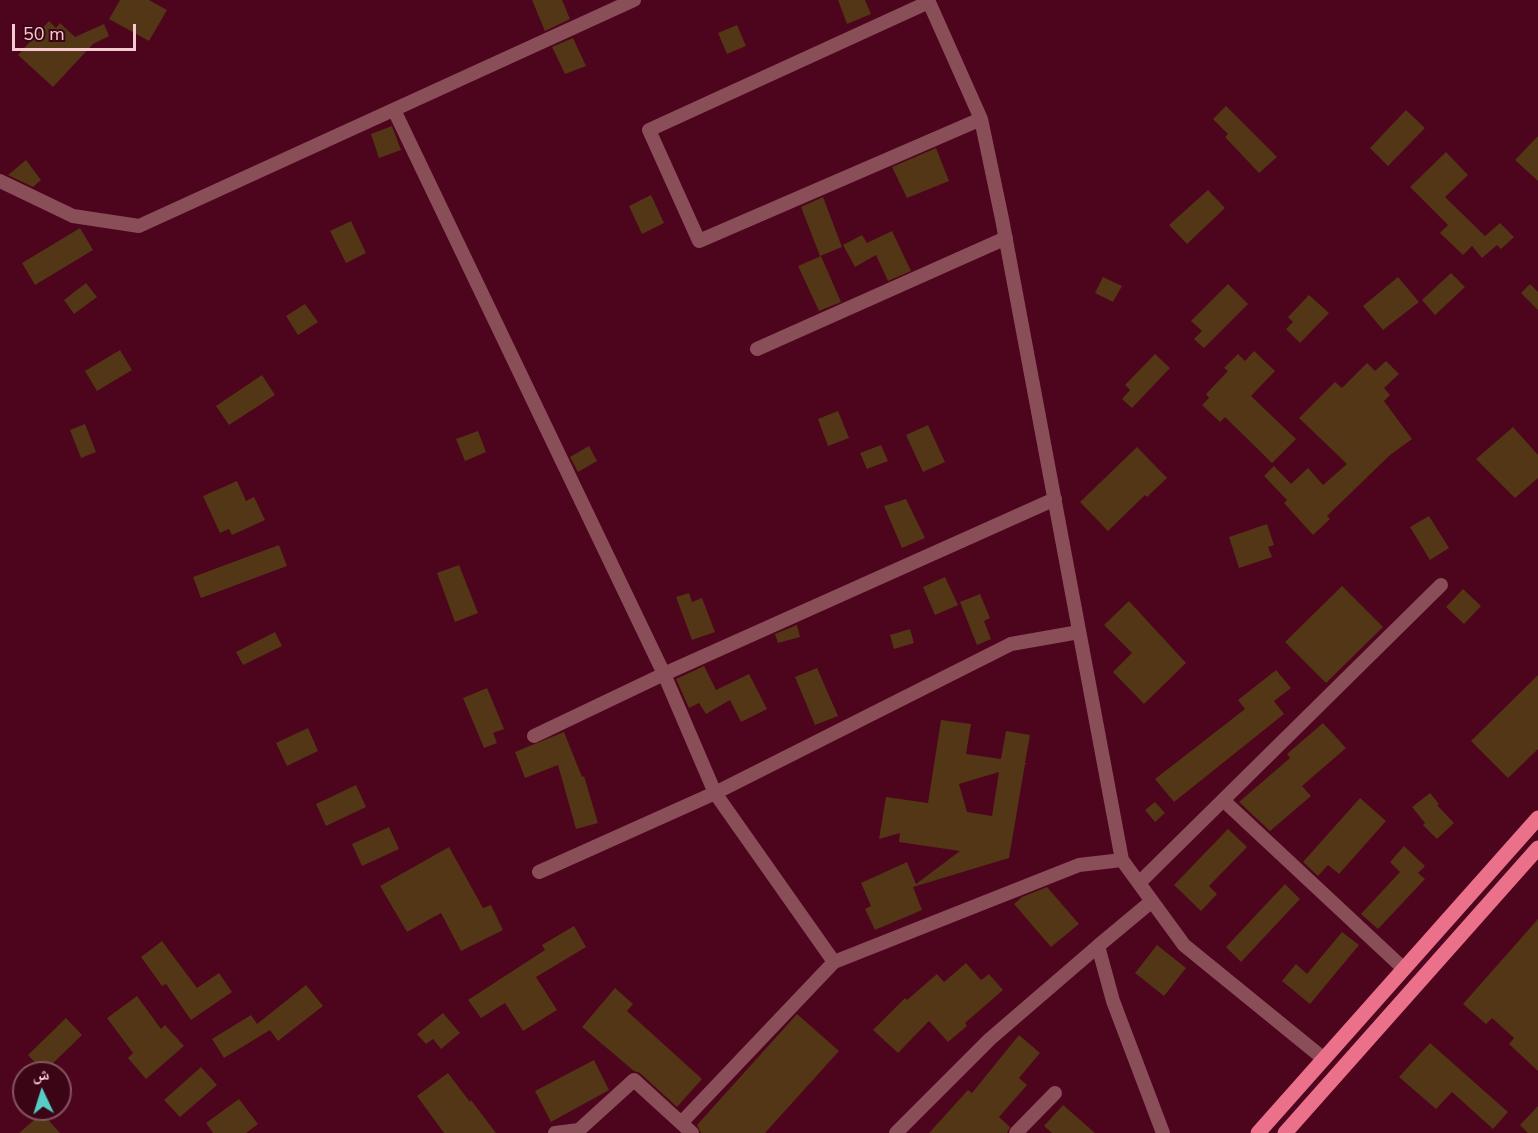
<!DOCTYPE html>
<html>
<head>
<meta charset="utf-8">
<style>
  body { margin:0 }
  #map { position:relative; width:1538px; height:1133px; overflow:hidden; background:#4d041d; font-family:"Nunito Sans","Noto Naskh Arabic",sans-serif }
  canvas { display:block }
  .north { position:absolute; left:12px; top:1061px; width:60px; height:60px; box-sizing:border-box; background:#3b0516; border:2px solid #865461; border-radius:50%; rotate:356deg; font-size:16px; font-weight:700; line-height:24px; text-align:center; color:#f7cad1 }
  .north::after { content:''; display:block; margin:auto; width:21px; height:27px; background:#55cec5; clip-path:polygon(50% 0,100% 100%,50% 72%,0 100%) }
  .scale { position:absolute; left:12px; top:24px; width:124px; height:27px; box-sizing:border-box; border:3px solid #f7cad1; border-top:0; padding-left:8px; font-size:18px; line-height:21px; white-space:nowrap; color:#f7cad1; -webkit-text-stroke:4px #3b0516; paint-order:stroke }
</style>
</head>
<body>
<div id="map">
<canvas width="1538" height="1133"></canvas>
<div class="north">ش</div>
<div class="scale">50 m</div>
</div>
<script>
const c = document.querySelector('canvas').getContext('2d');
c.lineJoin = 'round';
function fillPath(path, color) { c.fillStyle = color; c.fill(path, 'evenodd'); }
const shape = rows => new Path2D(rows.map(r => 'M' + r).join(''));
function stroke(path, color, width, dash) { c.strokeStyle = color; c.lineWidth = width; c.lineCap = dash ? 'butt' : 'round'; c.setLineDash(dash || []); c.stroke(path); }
const building = shape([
  [120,0,149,0,167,10,149,41,109,19],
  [532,0,562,0,570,19,545,31],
  [838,0,865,0,871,14,847,24],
  [49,21,56,28,60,23,75,37,104,24,109,36,93,44,53,87,18,55],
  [737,25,746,46,727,54,718,33],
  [573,38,586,66,565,74,552,47],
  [1226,106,1277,157,1259,173,1225,137,1228,134,1213,119],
  [1406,110,1425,128,1388,166,1370,148],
  [392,126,401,150,379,158,371,134],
  [1538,136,1538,181,1515,160],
  [936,148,949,181,907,198,892,167],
  [1446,152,1468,175,1445,197,1485,236,1500,223,1514,237,1501,249,1497,245,1482,258,1472,246,1463,255,1440,233,1448,225,1410,187],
  [26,160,41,180,33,187,8,175],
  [1208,190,1225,208,1187,244,1169,225],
  [651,195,664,223,642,234,629,206],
  [823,197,842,247,820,256,801,207],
  [351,221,366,253,346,263,330,231],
  [80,228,93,250,35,285,22,263],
  [892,231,911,271,888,281,876,255,855,267,843,245,862,235,867,243],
  [821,256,841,302,819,311,798,266],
  [1451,273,1465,287,1435,315,1422,300],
  [1103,277,1122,286,1113,302,1095,293],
  [1398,277,1419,302,1383,330,1363,306],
  [86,283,97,297,74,314,64,300],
  [1228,284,1248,304,1204,348,1194,339,1202,331,1191,321],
  [1530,284,1538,292,1538,310,1521,293],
  [1309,295,1329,313,1300,343,1286,329,1293,322,1288,317],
  [305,304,318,322,298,335,286,316],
  [120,350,132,370,97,391,85,371],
  [1254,351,1275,371,1251,396,1296,439,1272,463,1225,417,1220,422,1202,405,1209,398,1206,394,1228,371,1224,368,1238,354,1245,361],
  [1155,354,1170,368,1132,408,1122,399,1130,390,1125,385],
  [1386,361,1399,374,1384,388,1390,395,1384,401,1412,439,1390,455,1327,516,1330,519,1313,535,1284,503,1287,500,1264,476,1274,466,1291,484,1308,468,1323,485,1347,464,1299,418,1335,382,1342,388,1367,363,1375,371],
  [262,375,275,395,229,425,216,406],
  [838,411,849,438,828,446,818,419],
  [85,424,96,452,81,458,70,430],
  [928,425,945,462,923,472,906,435],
  [1513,427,1538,455,1538,478,1515,498,1476,459],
  [478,431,486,452,465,461,456,439],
  [881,445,888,461,867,469,860,453],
  [589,446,597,461,578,472,570,457],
  [1137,447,1167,478,1147,497,1145,495,1108,531,1080,502],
  [237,481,246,501,254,497,265,520,232,535,229,529,220,533,203,496],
  [906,499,925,538,902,548,884,506],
  [1429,516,1449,548,1430,560,1410,527],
  [1267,524,1274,545,1268,547,1272,557,1239,568,1229,537],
  [279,545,287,566,201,598,193,577],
  [459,565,478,613,455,622,437,573],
  [945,577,958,605,935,615,923,587],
  [1342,586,1383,627,1326,683,1285,642],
  [1463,589,1481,606,1464,624,1446,607],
  [689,593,692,602,702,598,715,632,692,640,676,597],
  [980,594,990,618,984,621,991,639,977,645,960,602],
  [1129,601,1186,663,1144,704,1113,672,1132,653,1104,625],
  [797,625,800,637,778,643,775,634],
  [910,629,914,643,894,649,890,635],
  [275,632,282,646,243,665,236,652],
  [704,666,716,690,749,674,767,709,741,722,730,700,706,714,699,703,689,708,676,679],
  [817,668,838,716,815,725,795,677],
  [1276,670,1291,688,1274,701,1284,714,1174,802,1155,779,1245,709,1238,700],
  [1538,675,1538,749,1508,778,1471,741],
  [487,688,504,729,493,733,497,743,484,748,463,698],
  [941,720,971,724,966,754,1001,759,1006,731,1030,735,1025,763,1028,764,1025,764,1009,858,913,887,922,910,875,930,865,909,871,906,861,883,907,862,916,884,960,851,899,842,900,833,879,839,886,797,928,803],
  [999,772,992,816,967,812,959,784],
  [1323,723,1346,748,1302,786,1311,796,1270,831,1239,802,1290,758,1287,754],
  [308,728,318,751,287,766,276,743],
  [564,732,582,777,584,776,598,823,576,829,558,765,525,778,515,752],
  [356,785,366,807,326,826,316,804],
  [1430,793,1439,804,1437,805,1454,823,1437,839,1423,825,1425,823,1412,807],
  [1360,798,1386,821,1339,874,1328,865,1318,876,1303,862],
  [1155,802,1165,813,1155,822,1145,810],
  [389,827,399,849,362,866,352,844],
  [1228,829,1247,847,1209,886,1217,894,1201,911,1174,885],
  [1404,846,1425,866,1418,873,1425,879,1378,929,1361,914,1400,872,1390,862],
  [449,847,483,908,491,905,503,930,461,951,441,913,407,932,380,886],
  [1285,884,1300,899,1241,962,1226,947],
  [1047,887,1079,924,1051,947,1014,904,1022,897],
  [1538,919,1538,1071,1509,1044,1514,1038,1492,1018,1486,1024,1463,1004],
  [574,926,586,947,536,977,557,1010,523,1031,505,1003,481,1018,468,1000,545,950,542,945],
  [1342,932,1359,945,1310,1004,1282,981,1296,964,1307,974],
  [162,941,197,988,219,973,232,992,191,1020,166,984,162,986,141,957],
  [1157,945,1186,968,1164,996,1135,973],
  [966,963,981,980,989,974,1003,990,965,1023,967,1026,948,1042,929,1021,898,1053,873,1030,905,998,907,1000,937,974,944,982],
  [306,985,323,1006,278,1041,270,1030,224,1058,212,1039,251,1015,257,1024],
  [615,988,633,1004,627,1011,702,1079,677,1107,640,1073,634,1071,582,1027],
  [137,996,161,1029,165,1025,184,1046,146,1079,128,1058,133,1053,107,1018],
  [443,1013,460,1033,441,1049,433,1039,426,1044,417,1034],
  [797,1014,839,1051,765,1133,701,1133,697,1125],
  [66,1018,82,1035,44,1072,28,1055],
  [1019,1035,1040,1053,1019,1078,1027,1085,999,1117,1010,1127,1007,1133,929,1133,968,1090,972,1093],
  [1430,1043,1508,1112,1493,1129,1452,1092,1436,1109,1399,1077],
  [594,1060,609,1090,551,1122,535,1091],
  [201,1067,217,1085,180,1117,164,1100],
  [448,1073,470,1102,471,1100,496,1133,444,1133,417,1096],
  [239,1099,258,1124,246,1133,213,1133,206,1123],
  [1063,1105,1095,1133,1052,1133,1044,1126],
  [1538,1106,1538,1133,1528,1133,1520,1125],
  [42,1113,60,1133,19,1133]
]);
const street = shape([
  [928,0,981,119,1002,219,1122,860,1184,945,1324,1059],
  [929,2,649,130,699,241,981,119],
  [394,110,664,674,715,793,834,962,681,1123],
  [0,181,73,216,139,226,634,0],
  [757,349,1006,238],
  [534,736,664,674,1055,499],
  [1223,800,1404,969],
  [539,872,715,793,1011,644,1079,632],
  [1139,883,1441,585],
  [1152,901,1098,946,1113,1001,1163,1133],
  [834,962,1079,865,1122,860],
  [555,1133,579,1130,634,1080,692,1133],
  [896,1133,990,1039,1098,946],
  [1016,1133,1055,1093]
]);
const primary = shape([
  [1258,1133,1538,818],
  [1285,1133,1538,848]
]);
fillPath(building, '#523615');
stroke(street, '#8a4e59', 14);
stroke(primary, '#eb718b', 15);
</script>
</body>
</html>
